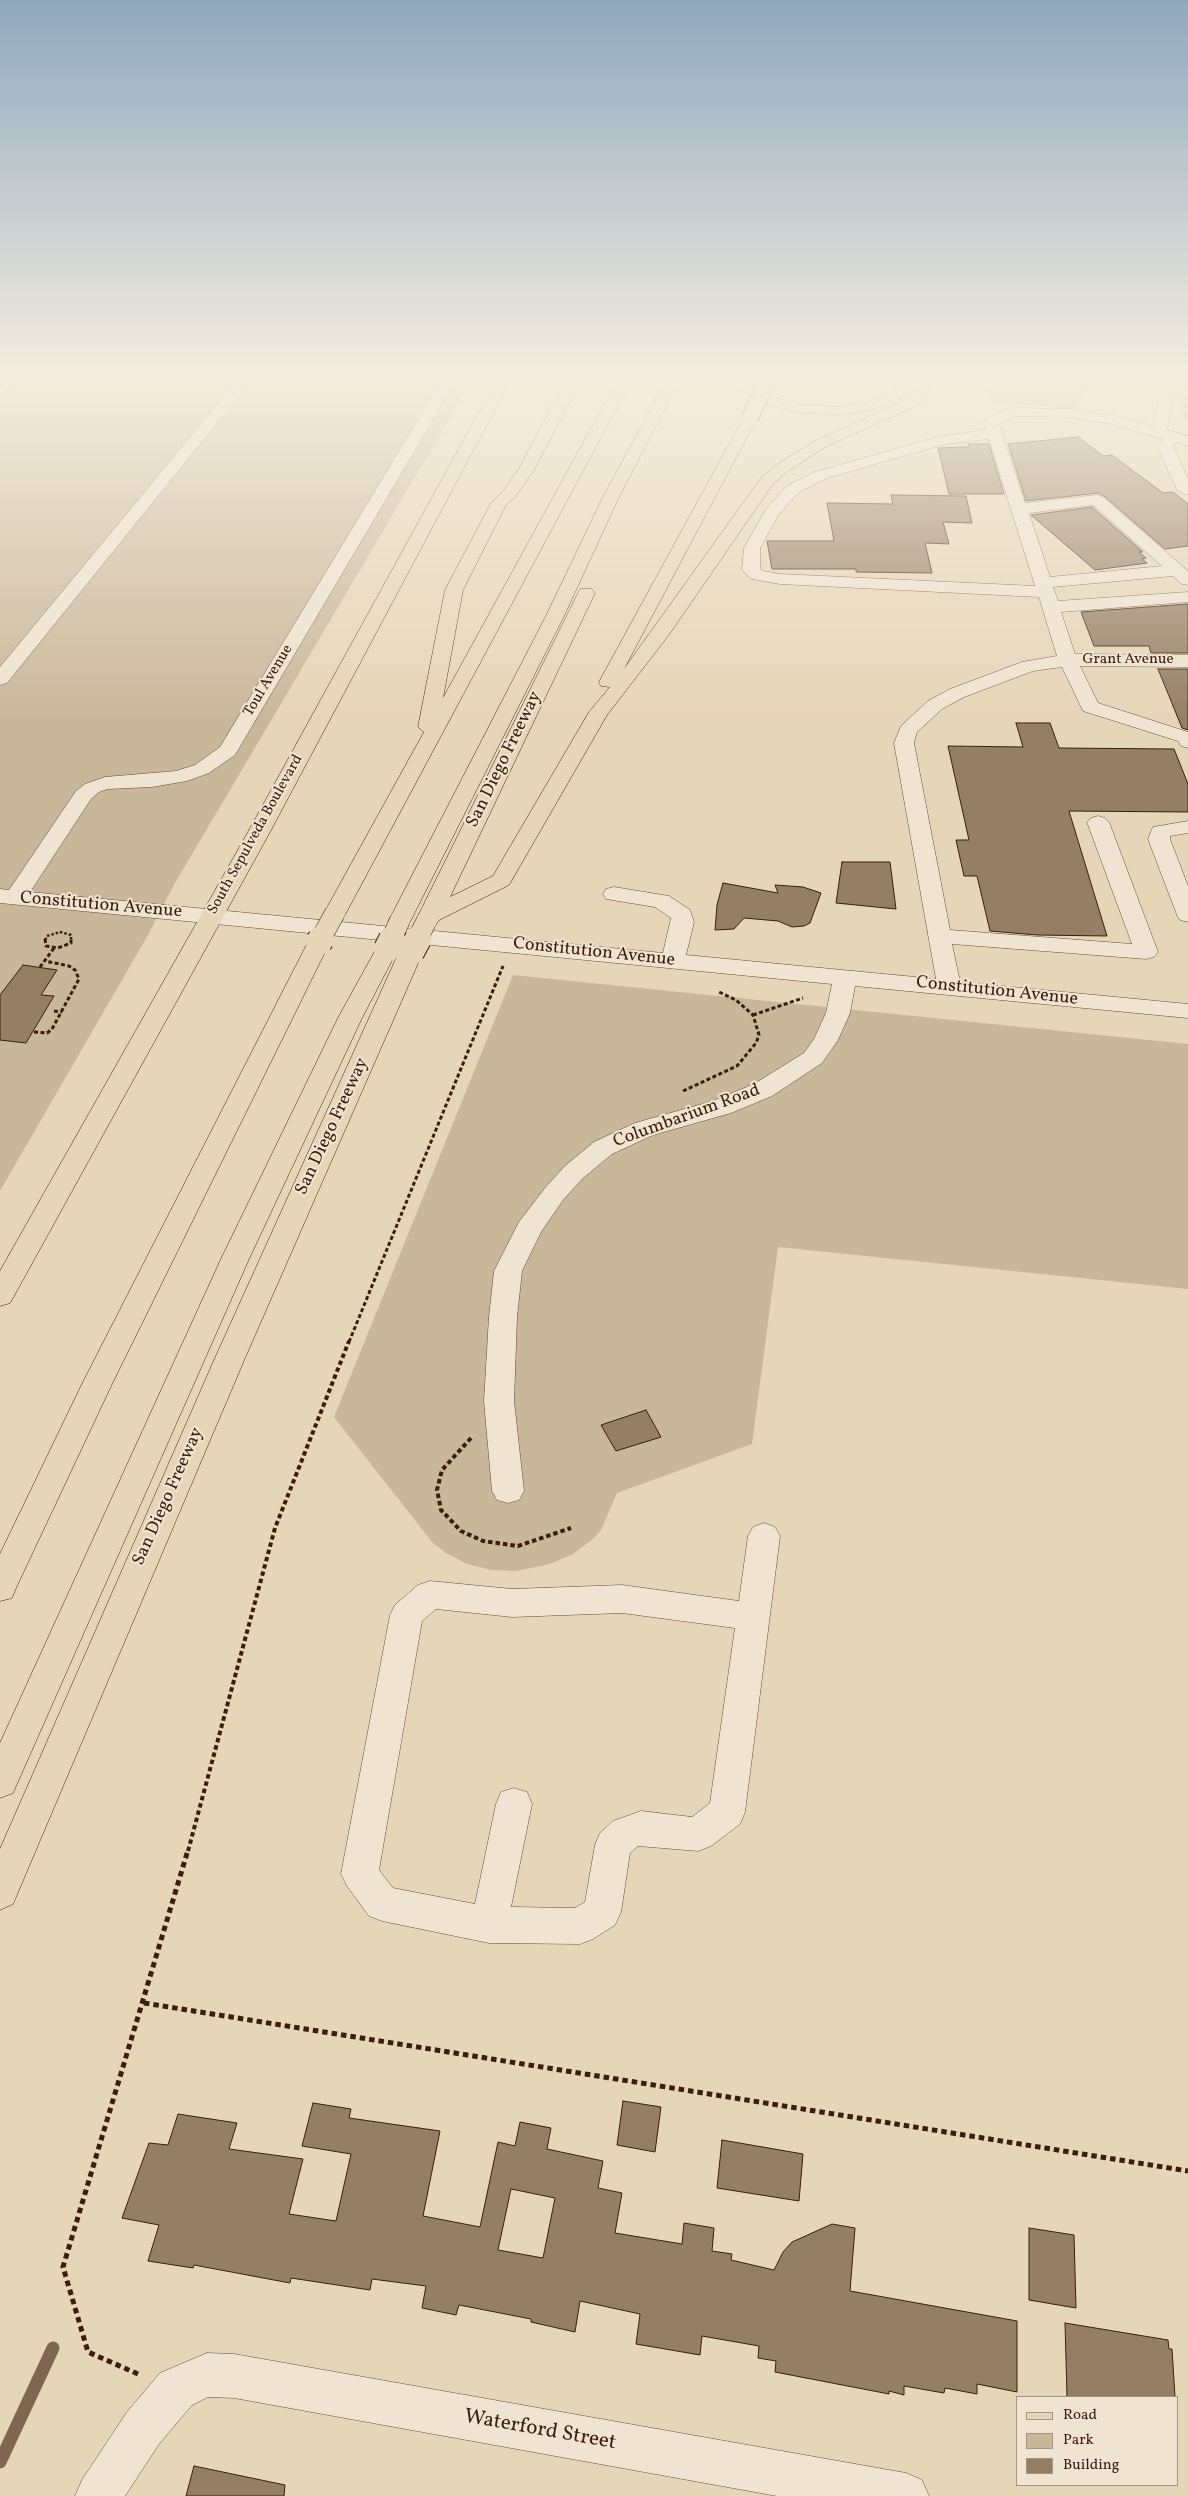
<!DOCTYPE html>
<html>
<head>
<meta charset="utf-8">
<style>
  body { margin:0 }
  #map { position:relative; width:1188px; height:2496px; overflow:hidden; background:#e6d6b8; font-family:Vollkorn,serif }
  canvas { display:block }
  .legend { position:absolute; left:1016px; top:2396px; width:162px; height:90px; box-sizing:border-box; background:#efe4d1; border:1px solid #a79581; margin:0; padding:6px 9px; list-style:none; font-size:15px; color:#3c1e0a }
  .legend li { display:flex; align-items:center; gap:10px; height:25px }
  .legend b { width:25px; border:1px solid #a79581 }
</style>
</head>
<body>
<div id="map">
<canvas width="1188" height="2496"></canvas>
<ul class="legend">
<li><b style="height:6px;background:#e6d6b8"></b>Road</li>
<li><b style="height:14px;background:#c9b79a"></b>Park</li>
<li><b style="height:14px;background:#947e64"></b>Building</li>
</ul>
</div>
<script>
const c = document.querySelector('canvas').getContext('2d');
c.lineJoin = 'round';
function fillPath(path, color) { c.fillStyle = color; c.fill(path, 'evenodd'); }
const shape = rows => new Path2D(rows.map(r => 'M' + r).join(''));
function stroke(path, color, width, dash) { c.strokeStyle = color; c.lineWidth = width; c.lineCap = dash ? 'butt' : 'round'; c.setLineDash(dash || []); c.stroke(path); }
function drawText(font, color, halo, rows, align = 'center') {
  c.font = font + ' Vollkorn,serif'; c.lineWidth = 4; c.setLineDash([]); c.textBaseline = 'middle'; c.strokeStyle = halo; c.fillStyle = color; for (const [text, x, y, turn = 0] of rows) {
    c.save(); c.translate(x, y); c.rotate((+turn || 0) * Math.PI / 180); c.textAlign = isNaN(turn) ? turn : align; if (halo) c.strokeText(text, 0, 0); c.fillText(text, 0, 0); c.restore();
  }
}
const green = shape([
  [0,372,477,372,175,883,148,935,0,1191],
  [986,372,1188,372,1188,425,1175,392,1089,379,1075,410,991,401],
  [513,975,1188,1044,1188,1289,778,1247,752,1444,617,1493,601,1530,593,1539,573,1554,550,1564,517,1571,491,1570,467,1564,446,1553,432,1542,334,1417]
]);
const stream = shape([
  [0,2462,53,2348]
]);
const building = shape([
  [1078,437,1103,456,1112,455,1163,493,1173,492,1188,504,1188,546,1165,549,1104,496,1098,493,1026,501,1008,444,1078,437],
  [968,444,989,444,1004,494,949,494,938,448,969,447,968,444],
  [891,495,966,496,972,523,943,522,949,544,925,543,932,573,856,572,856,569,772,569,767,541,834,541,827,503,893,504,891,495],
  [1092,507,1143,552,1139,552,1146,558,1142,559,1147,563,1095,570,1031,515,1092,507],
  [1188,604,1188,653,1151,653,1149,646,1094,646,1081,612,1188,604],
  [1158,669,1188,669,1188,730,1182,728,1158,669],
  [1016,723,1050,723,1059,748,1174,749,1188,784,1188,812,1069,811,1107,936,1037,935,990,931,977,876,964,876,956,840,969,840,948,746,1023,747,1016,723],
  [842,862,890,862,896,909,836,903,842,862],
  [723,883,778,893,775,885,803,887,821,893,810,923,804,926,792,927,778,921,744,918,734,929,715,930,717,905,723,883],
  [23,965,57,970,41,995,54,996,26,1043,0,1040,0,995,23,965],
  [646,1410,661,1437,616,1451,601,1425,646,1410],
  [623,2101,661,2107,655,2152,617,2145,623,2101],
  [313,2103,351,2109,349,2118,440,2131,423,2216,480,2227,498,2142,515,2146,520,2122,551,2128,547,2149,603,2161,598,2188,622,2193,615,2233,682,2244,684,2223,714,2228,712,2251,732,2254,731,2260,774,2270,783,2252,792,2242,832,2224,855,2228,850,2291,1017,2321,1017,2392,977,2384,977,2394,945,2388,944,2393,904,2386,904,2395,889,2391,889,2394,775,2372,776,2361,758,2358,759,2346,702,2336,700,2355,636,2344,640,2314,580,2301,575,2332,531,2322,531,2319,459,2305,456,2315,422,2308,426,2286,372,2279,370,2290,291,2278,290,2283,194,2265,193,2268,148,2261,159,2225,122,2218,149,2143,168,2145,178,2114,237,2123,229,2149,303,2159,289,2214,336,2221,351,2154,302,2146,313,2103],
  [511,2189,555,2198,543,2258,498,2250,511,2189],
  [722,2140,803,2154,799,2201,717,2188,722,2140],
  [1029,2228,1074,2235,1076,2308,1029,2300,1029,2228],
  [1065,2323,1168,2340,1169,2349,1172,2349,1175,2397,1067,2397,1065,2323],
  [194,2466,285,2485,284,2496,186,2496,194,2466]
]);
const pathFar3 = shape([
  [45,940,47,936,60,932,71,935,71,940]
]);
const pathFar2 = shape([
  [45,939,46,946,58,948,71,943,71,939],
  [40,967,54,948],
  [54,1011,62,1012],
  [753,1015,803,998],
  [34,1032,47,1033,52,1029,79,979,75,970,69,966,45,961],
  [683,1091,737,1066,756,1043,759,1035,753,1015,736,1000,717,991],
  [349,1342,503,966]
]);
const pathFar1 = shape([
  [471,1438,442,1470,437,1490,441,1510,461,1531,483,1541,518,1546,571,1528],
  [188,1851,275,1528,349,1341]
]);
const path = shape([
  [144,2003,1188,2171],
  [138,2374,88,2352,63,2267,188,1850]
]);
const minor = shape([
  [10,372,25,372,5,392,0,393,0,381,10,372],
  [244,372,258,372,7,683,0,685,0,667,244,372],
  [447,372,461,372,235,755,209,773,187,781,152,787,108,789,99,792,91,799,30,892,663,953,671,918,655,907,606,899,603,894,606,889,614,887,669,896,690,910,694,922,686,955,936,979,894,743,901,726,928,701,950,689,1022,662,1057,656,1039,597,780,584,752,579,745,573,742,569,744,548,766,509,787,486,815,472,938,437,986,430,984,422,998,412,1015,408,1071,409,1114,416,1153,426,1159,395,1166,391,1173,395,1167,430,1188,436,1188,446,1176,442,1173,446,1188,479,1188,494,1185,495,1177,490,1157,446,1163,439,1112,424,1071,417,1015,416,999,424,1025,503,1097,495,1103,497,1188,571,1188,585,1182,584,1173,576,1053,587,1058,601,1188,592,1188,602,1061,612,1075,654,1188,655,1188,667,1080,666,1098,703,1188,732,1188,748,1181,746,1178,741,1083,711,1062,667,1033,671,964,697,942,709,917,732,914,743,950,930,1132,944,1087,822,1091,818,1098,816,1105,818,1109,822,1158,952,1154,957,1146,959,952,944,960,982,1188,1004,1188,1018,855,986,850,1013,838,1040,822,1063,772,1096,731,1113,653,1135,612,1154,583,1178,563,1200,541,1232,522,1271,517,1317,514,1401,524,1491,519,1500,508,1503,497,1500,492,1491,484,1401,489,1317,494,1271,519,1222,545,1188,565,1166,594,1142,635,1123,713,1101,754,1084,804,1053,814,1039,826,1013,832,984,0,903,0,889,9,890,76,791,85,784,105,777,176,771,195,765,220,747,447,372],
  [989,439,1035,586,780,574,763,571,760,568,760,548,779,514,799,492,827,478,945,444,989,439],
  [1093,505,1162,566,1050,577,1029,513,1093,505],
  [1188,821,1188,833,1170,836,1170,839,1188,886,1188,922,1180,920,1177,915,1148,839,1153,827,1188,821],
  [764,1523,775,1527,780,1536,745,1812,740,1824,711,1846,698,1851,638,1846,630,1853,621,1912,615,1925,593,1939,580,1944,489,1943,382,1921,369,1916,347,1886,341,1874,390,1615,395,1605,418,1585,430,1581,512,1589,622,1585,739,1601,748,1536,753,1527,764,1523],
  [436,1609,512,1617,622,1613,735,1628,710,1803,692,1817,641,1811,613,1821,600,1833,595,1845,585,1902,575,1908,511,1907,532,1804,527,1792,514,1788,501,1792,496,1804,475,1904,393,1888,379,1870,422,1621,436,1609],
  [207,2353,234,2354,906,2473,922,2480,929,2496,777,2496,234,2398,208,2397,192,2405,159,2444,125,2496,75,2496,82,2480,127,2412,160,2373,207,2353]
]);
const major = shape([
  [501,372,515,372,270,832,14,1296,10,1303,0,1306,0,1271,248,832,501,372]
]);
const highway = shape([
  [571,372,585,372,534,470,516,496,506,505,463,590,443,698,622,372,636,372,346,913,343,918,335,920,327,918,324,913,424,732,418,727,445,590,491,503,504,490,518,470,571,372],
  [666,372,680,372,668,403,619,497,564,616,411,920,408,925,400,927,392,925,389,920,546,616,603,497,654,403,666,372],
  [738,372,752,372,753,386,775,398,803,405,839,407,867,402,886,396,893,391,900,372,914,372,906,393,896,402,870,410,839,415,803,413,765,404,742,391,737,380,738,372],
  [922,372,936,372,930,391,916,406,825,447,788,471,773,484,668,636,607,715,509,885,439,920,435,926,427,928,419,926,416,921,418,916,580,589,592,589,595,593,450,897,493,876,589,712,610,687,601,686,599,682,745,415,750,414,757,418,624,669,761,478,776,465,815,441,906,400,916,390,922,372],
  [319,935,327,937,330,942,112,1384,16,1588,12,1598,0,1601,0,1554,82,1384,308,942,311,937,319,935],
  [387,942,395,944,398,949,362,1018,249,1259,13,1793,0,1798,0,1743,221,1259,338,1018,376,949,379,944,387,942],
  [411,945,419,947,423,952,245,1358,13,1904,0,1910,0,1849,215,1358,399,952,403,947,411,945]
]);
const highwayBridgeFar2 = shape([
  [750,418,771,372]
]);
const highwayBridgeFar1 = shape([
  [320,940,335,913],
  [391,940,400,920],
  [417,940,426,922]
]);
const highwayBridge = shape([
  [319,942,321,939],
  [387,949,392,939],
  [411,952,418,939]
]);
const farStreetnames = [
  ["Grant Avenue",1128,660],
  ["Toul Avenue",269,681,-59],
  ["South Sepulveda Boulevard",256,835,-61]
];
const streetNames = [
  ["San Diego Freeway",505,760,-64],
  ["Constitution Avenue",101,906,5],
  ["Constitution Avenue",594,953,6],
  ["Constitution Avenue",997,992,6],
  ["Columbarium Road",687,1117,-20],
  ["San Diego Freeway",333,1127,-65],
  ["San Diego Freeway",169,1497,-66]
];
const nearStreetnames = [
  ["Waterford Street",540,2431,10]
];
fillPath(green, '#c9b79a');
stroke(stream, '#7f674f', 13);
fillPath(building, '#947e64');
stroke(building, '#3c1e0a', 1);
stroke(minor, '#664c36', 1);
stroke(major, '#3c1e0a', 1);
stroke(highway, '#3c1e0a', 1);
stroke(pathFar3, '#3c1e0a', 2.5, [2.5, 2]);
stroke(pathFar2, '#3c1e0a', 3, [4, 2.5]);
stroke(pathFar1, '#3c1e0a', 4, [4.5, 3]);
stroke(path, '#3c1e0a', 5, [5.5, 4]);
fillPath(minor, '#efe4d1');
fillPath(major, '#e6d6b8');
fillPath(highway, '#e6d6b8');
stroke(highwayBridgeFar2, '#3c1e0a', 18, []);
stroke(highwayBridgeFar1, '#3c1e0a', 21, []);
stroke(highwayBridge, '#3c1e0a', 28, []);
stroke(highwayBridgeFar2, '#e6d6b8', 16);
stroke(highwayBridgeFar1, '#e6d6b8', 20);
stroke(highwayBridge, '#e6d6b8', 26);
const sky = c.createLinearGradient(0, 0, 0, 721);
sky.addColorStop(0, '#90a8bd');
sky.addColorStop(0.52, '#f4eddf');
sky.addColorStop(1, '#f4eddf00');
c.fillStyle = sky;
c.fillRect(0, 0, 1188, 721);
drawText('15px', '#3c1e0a', '#efe4d1', farStreetnames);
drawText('18px', '#3c1e0a', '#efe4d1', streetNames);
drawText('21px', '#3c1e0a', '#efe4d1', nearStreetnames);
</script>
</body>
</html>
